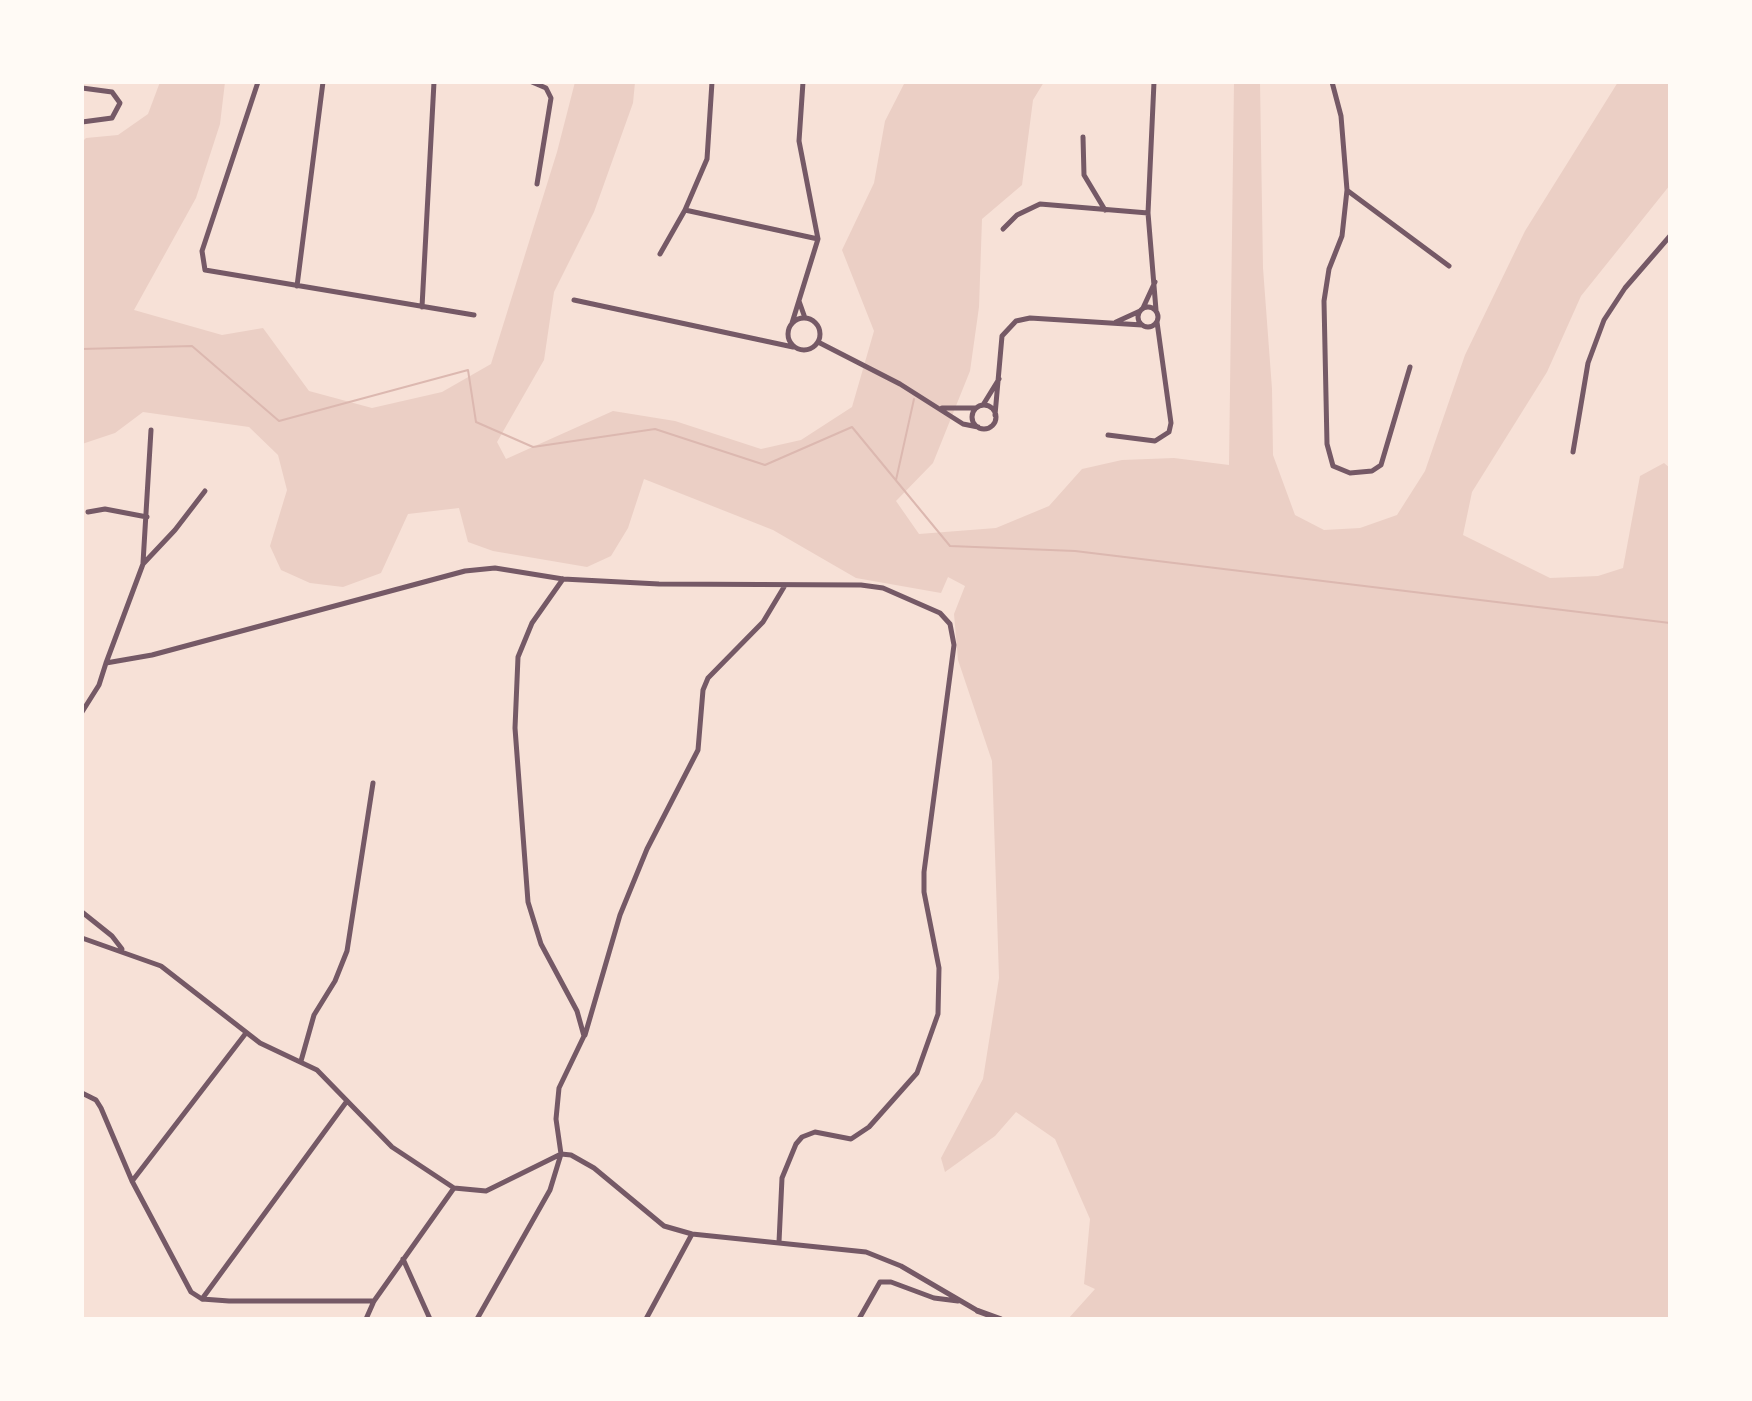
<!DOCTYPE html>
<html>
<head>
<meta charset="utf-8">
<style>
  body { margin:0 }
  #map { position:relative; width:1752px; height:1401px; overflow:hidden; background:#f7e1d7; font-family:Karla,sans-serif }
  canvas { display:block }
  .frame { position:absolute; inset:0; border:84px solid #fffaf5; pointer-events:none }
</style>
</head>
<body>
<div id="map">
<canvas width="1752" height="1401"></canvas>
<div class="frame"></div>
</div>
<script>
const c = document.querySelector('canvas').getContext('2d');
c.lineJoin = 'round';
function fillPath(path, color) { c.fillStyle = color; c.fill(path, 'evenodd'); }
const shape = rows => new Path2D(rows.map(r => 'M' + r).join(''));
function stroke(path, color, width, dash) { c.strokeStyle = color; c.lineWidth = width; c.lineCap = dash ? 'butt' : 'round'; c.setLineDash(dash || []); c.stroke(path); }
const green = shape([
  [160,82,225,82,220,124,196,198,134,310,222,335,263,328,309,391,372,408,442,392,491,364,557,152,575,82,635,82,633,103,594,212,554,292,544,360,497,442,506,459,613,411,675,421,761,449,801,440,852,407,874,331,842,250,874,183,885,121,905,82,1044,82,1033,100,1022,185,982,219,979,307,970,371,933,463,896,501,919,534,996,528,1049,506,1082,469,1122,460,1174,458,1229,465,1234,82,1260,82,1263,268,1272,389,1273,455,1295,515,1324,530,1360,528,1397,515,1425,471,1465,355,1525,231,1618,82,1670,82,1670,185,1581,296,1547,372,1472,492,1463,535,1550,578,1598,576,1623,568,1640,476,1664,463,1670,468,1670,1319,1068,1319,1095,1289,1084,1284,1090,1219,1055,1139,1016,1112,995,1136,945,1172,941,1158,983,1079,999,978,992,761,958,660,954,614,965,586,948,577,941,593,856,578,773,530,644,479,628,528,611,556,587,567,493,551,468,542,459,508,408,514,381,573,343,587,310,583,281,570,270,546,287,490,278,455,249,427,143,412,115,433,82,444,82,142,86,138,118,135,148,114]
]);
const stream = shape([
  [82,349,192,346,279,421,468,370,476,422,533,447,655,429,765,465,852,427,950,546,1075,551,1670,623],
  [896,480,914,399]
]);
const minor = shape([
  [258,82,202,251,205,270,474,315],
  [532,82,546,88,551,98,537,184],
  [1154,82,1148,213,1156,310],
  [1332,82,1341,116,1347,190,1342,236,1329,269,1324,301,1327,444,1333,466,1350,473,1372,471,1381,465,1410,367],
  [82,88,112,92,120,103,112,118,82,122],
  [1083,137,1084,175,1105,210],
  [1348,191,1449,266],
  [685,210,818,239],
  [1003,229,1017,215,1040,204,1148,213],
  [660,254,685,210,707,159,712,82],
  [297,286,323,82],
  [574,300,793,347],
  [799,301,805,318],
  [422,307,434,82],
  '1138 317a10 10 0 1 1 20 0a10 10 0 1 1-20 0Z',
  [1143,308,1155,282],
  '788 334a16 16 0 1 1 32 0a16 16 0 1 1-32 0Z',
  [1116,322,1140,311],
  [792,323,818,239,799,141,803,82],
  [818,342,900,384,963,424,978,427],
  [983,405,999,379],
  '972 417a12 12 0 1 1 24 0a12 12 0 1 1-24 0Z',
  [942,408,976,408],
  [995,415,1002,336,1016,321,1030,318,1142,325],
  [1108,435,1155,441,1169,432,1171,423,1157,322],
  [1573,452,1588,363,1604,320,1625,288,1670,236],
  [88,512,105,509,147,517],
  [143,563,151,430],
  [106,663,143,564,175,530,205,491],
  [82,712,99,685,106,663,152,655,465,571,495,568,563,579,659,584,861,585,883,588,940,613,950,624,954,645,924,872,924,892,939,968,938,1014,917,1073,869,1127,851,1139,815,1132,802,1137,796,1144,782,1178,779,1242],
  [82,912,112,936,122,949],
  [82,938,161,966,260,1043,317,1070,392,1147,454,1188,486,1191,561,1154,571,1155,594,1168,664,1226,692,1234,866,1252,901,1266,978,1311],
  [585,1035,620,915,647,849,698,750,703,690,708,678,763,622,784,587],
  [301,1061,314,1015,335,981,347,951,373,783],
  [82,1093,96,1100,101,1108,132,1181,191,1292,202,1299,229,1301,374,1301],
  [133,1180,246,1033],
  [403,1259,430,1319],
  [202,1299,347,1101],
  [366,1319,374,1301,454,1188],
  [477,1319,550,1190,561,1154,556,1119,559,1088,584,1036,577,1011,541,944,528,902,515,728,518,657,532,623,563,579],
  [646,1319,692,1234],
  [859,1319,880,1282,891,1282,934,1298,958,1301]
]);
const tertiary = shape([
  [978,1311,1000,1319]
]);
fillPath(green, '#ebcfc5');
stroke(stream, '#dcb8b0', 2);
stroke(minor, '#755966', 5);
stroke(tertiary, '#755966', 6);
</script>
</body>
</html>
